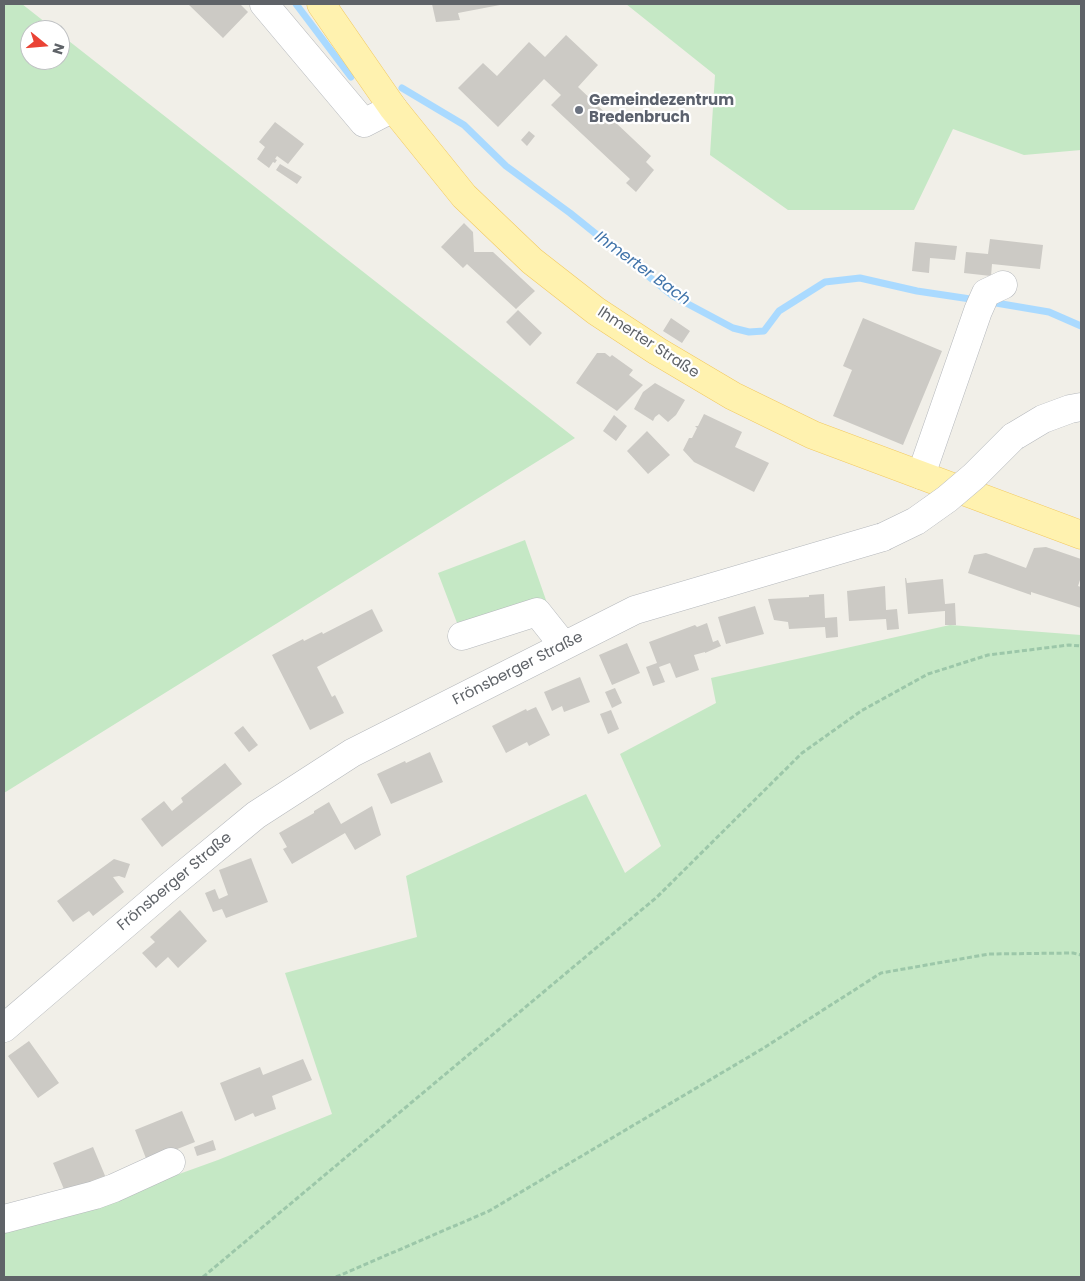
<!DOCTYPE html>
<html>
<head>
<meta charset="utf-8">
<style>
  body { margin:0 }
  #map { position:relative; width:1085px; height:1281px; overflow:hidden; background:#f1efe8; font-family:Poppins,sans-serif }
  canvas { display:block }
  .frame { position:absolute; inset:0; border:5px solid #5f6368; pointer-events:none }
  .north { position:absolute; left:20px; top:20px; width:50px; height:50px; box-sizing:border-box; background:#fff; border:1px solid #bfc1c3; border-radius:50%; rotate:107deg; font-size:14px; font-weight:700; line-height:20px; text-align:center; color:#5f6368 }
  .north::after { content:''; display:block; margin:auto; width:18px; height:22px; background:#ea4335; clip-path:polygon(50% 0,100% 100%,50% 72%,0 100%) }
</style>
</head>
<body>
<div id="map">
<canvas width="1085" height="1281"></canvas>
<div class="frame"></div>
<div class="north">N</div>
</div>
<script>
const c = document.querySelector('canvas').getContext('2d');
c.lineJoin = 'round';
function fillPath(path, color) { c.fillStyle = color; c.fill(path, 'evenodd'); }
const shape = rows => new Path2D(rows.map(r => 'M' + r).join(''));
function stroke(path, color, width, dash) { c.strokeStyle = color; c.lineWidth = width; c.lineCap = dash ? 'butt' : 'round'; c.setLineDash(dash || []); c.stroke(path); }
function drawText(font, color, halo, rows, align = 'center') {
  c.font = font + ' Poppins,sans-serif'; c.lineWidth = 4.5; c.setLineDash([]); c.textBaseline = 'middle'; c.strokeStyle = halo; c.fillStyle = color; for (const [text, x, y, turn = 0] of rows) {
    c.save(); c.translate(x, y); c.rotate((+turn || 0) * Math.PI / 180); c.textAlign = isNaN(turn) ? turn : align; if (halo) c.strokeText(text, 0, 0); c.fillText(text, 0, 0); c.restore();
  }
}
const green = shape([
  [4,4,22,4,55,30,30,30,30,60,60,60,60,34,575,438,4,793],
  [626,4,1081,4,1081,150,1024,155,953,129,914,210,788,210,710,155,715,75],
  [525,540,547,603,462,636,438,573],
  [950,625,1081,635,1081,1277,4,1277,4,1229,82,1209,218,1160,332,1114,285,973,417,937,406,876,586,794,625,873,661,846,620,754,716,703,711,678]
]);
const stream = shape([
  [296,4,351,77],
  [402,88,464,125,506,166,570,213,673,296,733,328,749,332,764,331,779,311,825,282,860,278,917,291,977,300],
  [990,302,1049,312,1081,326]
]);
const building = shape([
  [188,4,240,4,248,12,223,38],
  [432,4,500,4,500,5,458,13,460,20,436,22],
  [566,35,598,65,578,87,651,156,646,162,654,170,636,192,626,183,630,179,551,105,561,95,544,79,498,127,458,88,483,63,497,76,529,42,545,57],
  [275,122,304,144,288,164,277,156,275,159,277,160,275,163,273,162,269,168,257,159,265,147,259,142],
  [529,131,535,136,527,146,521,140],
  [280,164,302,177,297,184,276,170],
  [464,223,473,232,474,252,493,252,535,291,516,309,467,264,463,268,441,247],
  [990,239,1043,245,1040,269,992,264,991,276,964,273,966,252,988,254],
  [915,242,957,246,955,260,930,258,929,273,912,271],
  [518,310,542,333,530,346,506,322],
  [671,318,690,331,682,343,663,331],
  [863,318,942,351,903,445,833,416,852,370,843,366],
  [597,353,605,353,610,357,612,355,633,370,629,375,643,385,617,411,576,383],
  [655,383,685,400,676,415,668,422,659,414,655,417,653,421,634,409,643,392],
  [704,414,742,432,735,447,769,463,754,492,694,462,683,450,689,438,692,438,697,428,695,426,698,426],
  [614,415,627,426,616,441,603,431],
  [647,431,670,455,648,474,627,451],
  [1046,547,1081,559,1081,577,1078,586,1081,587,1081,608,1031,592,1031,595,968,573,974,555,986,553,1026,568,1034,548],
  [905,578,906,578,907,583,943,579,945,604,955,603,956,625,945,625,945,611,908,614],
  [885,586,886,610,897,609,899,629,887,630,886,619,849,621,847,591],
  [824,594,825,618,837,617,838,637,826,638,825,627,789,629,788,622,774,620,768,599,809,597,809,595],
  [755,606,764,634,726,644,718,617],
  [372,609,383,631,317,667,332,697,335,695,344,713,310,730,272,655,303,639,304,641,322,632,323,634],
  [707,623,713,642,718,640,721,646,705,653,705,652,694,655,699,670,676,678,670,663,659,667,665,682,653,686,646,667,657,663,649,642,695,625,697,627],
  [627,643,640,673,612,685,599,655],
  [580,677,590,702,564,712,562,706,552,711,544,692],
  [615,688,622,703,612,708,605,692],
  [536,707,550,735,529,746,527,742,506,753,492,726,526,709,527,711],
  [611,710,619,729,608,734,600,714],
  [243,726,258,745,249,752,234,733],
  [430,752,443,782,391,804,377,774,405,761,406,763],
  [225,763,242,784,162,847,141,819,164,801,172,811,183,802,181,798],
  [329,802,341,824,372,806,381,835,355,850,345,833,292,864,283,849,287,847,279,833,314,813,314,811],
  [251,858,268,902,226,918,222,909,213,912,205,893,215,889,219,899,228,895,219,870],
  [114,859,130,864,125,878,119,876,113,877,124,892,93,916,89,911,73,922,57,901],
  [180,910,207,941,178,968,168,957,156,968,142,953,155,942,150,937],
  [29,1041,59,1083,38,1098,8,1056],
  [303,1059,312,1080,272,1096,276,1109,255,1117,253,1113,235,1121,220,1083,260,1067,263,1075],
  [182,1111,195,1142,147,1161,135,1130],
  [213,1140,216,1150,197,1156,194,1147],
  [93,1147,106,1178,66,1194,53,1163]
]);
const path = shape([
  [203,1277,657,897,802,753,861,711,928,674,988,655,1069,645,1081,646],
  [336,1277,489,1211,762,1049,881,973,989,954,1073,953,1081,955]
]);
const minor = shape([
  [264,4,364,123,393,108],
  [1013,437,1043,419,1070,409,1081,407],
  [921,475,978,311,986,293,1003,285],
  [462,636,537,612,564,646],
  [4,1028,170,886,256,815,352,753,635,610,883,537],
  [4,1219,95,1195,114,1188,171,1162]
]);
const major = shape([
  [321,4,393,108,464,196,532,261,596,311,657,351,733,396,813,435,1081,535]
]);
const minorBridge = shape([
  [883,537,916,521,947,499,974,476,1013,437]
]);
const markers = [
  [579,110,5,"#6b7280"]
];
const worshipNames = [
  ["Gemeindezentrum",589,101],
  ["Bredenbruch",589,118]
];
const streetNames = [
  ["Ihmerter Straße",648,343,33],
  ["Frönsberger Straße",518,669,-27],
  ["Frönsberger Straße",175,882,-40]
];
const waterNames = [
  ["Ihmerter Bach",642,269,36]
];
fillPath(green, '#c5e8c5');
stroke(stream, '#aadaff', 7);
fillPath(building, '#cccac5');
stroke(minor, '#b5b8bc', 29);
stroke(major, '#f2c960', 29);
stroke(path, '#9cc7a9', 3, [5, 2.5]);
stroke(minor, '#fff', 28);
stroke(major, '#fff2af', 28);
stroke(minorBridge, '#b5b8bc', 29, []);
stroke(minorBridge, '#fff', 28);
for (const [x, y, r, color] of markers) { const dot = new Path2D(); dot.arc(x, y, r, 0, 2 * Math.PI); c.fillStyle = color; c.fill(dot); stroke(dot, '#fff', 2); }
drawText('bold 15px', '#5b616d', '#fff', worshipNames, 'left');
drawText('15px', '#5f6368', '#fff', streetNames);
drawText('italic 16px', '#4174aa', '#fff', waterNames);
</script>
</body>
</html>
